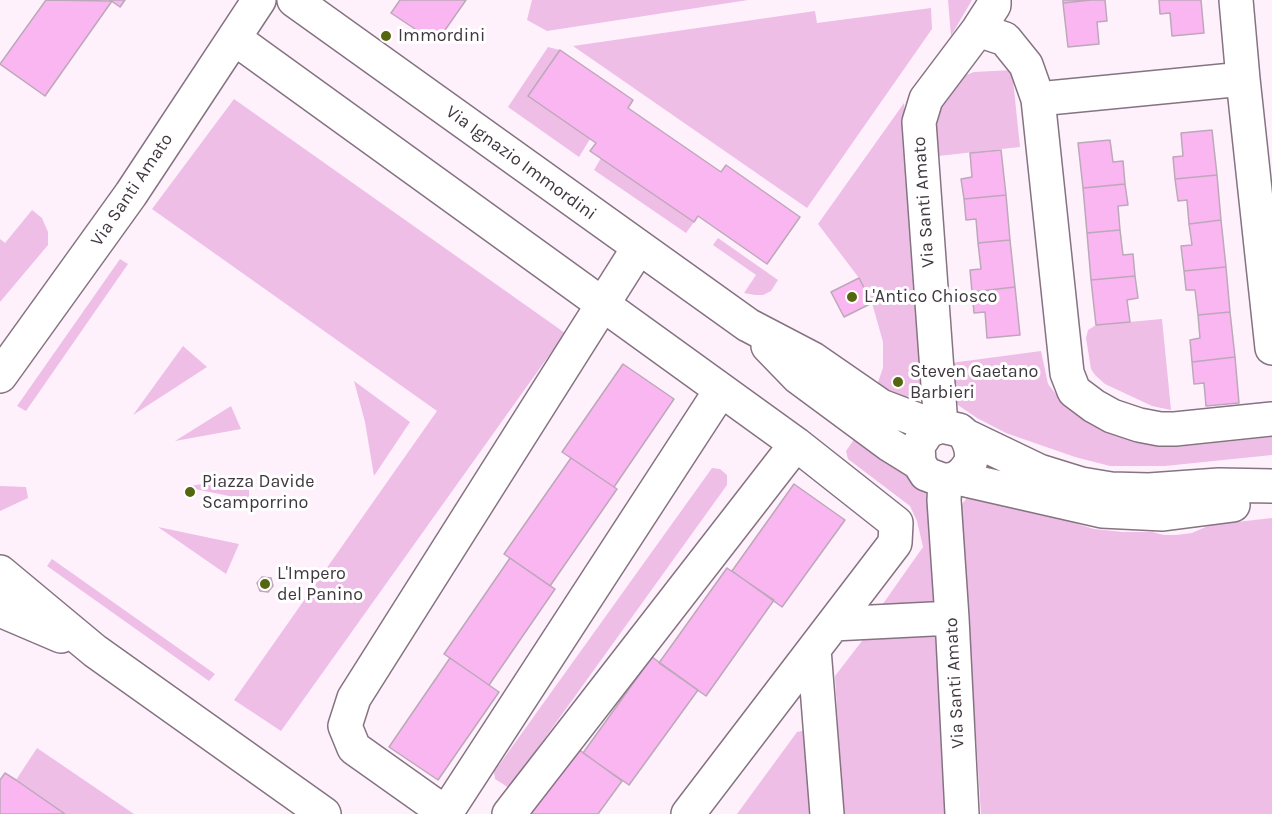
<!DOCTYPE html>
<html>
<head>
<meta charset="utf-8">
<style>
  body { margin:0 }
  canvas { display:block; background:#fef1fc }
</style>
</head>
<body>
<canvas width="1272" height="814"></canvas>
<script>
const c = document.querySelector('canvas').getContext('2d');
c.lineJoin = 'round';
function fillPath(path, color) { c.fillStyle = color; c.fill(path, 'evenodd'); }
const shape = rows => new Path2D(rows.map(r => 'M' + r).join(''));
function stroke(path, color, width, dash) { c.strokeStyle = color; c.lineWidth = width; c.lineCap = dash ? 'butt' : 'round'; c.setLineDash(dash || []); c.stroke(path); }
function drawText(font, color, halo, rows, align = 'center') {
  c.font = font + ' Karla,sans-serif'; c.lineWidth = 6; c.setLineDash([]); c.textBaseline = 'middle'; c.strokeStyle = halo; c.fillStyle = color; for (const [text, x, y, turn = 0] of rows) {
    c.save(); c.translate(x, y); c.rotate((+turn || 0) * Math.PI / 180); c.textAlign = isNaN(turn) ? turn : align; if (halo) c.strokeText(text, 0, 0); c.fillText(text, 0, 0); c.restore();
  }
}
const green = shape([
  [532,0,748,0,547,31,527,20],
  [948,0,972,0,951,36],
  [931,8,932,29,807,208,573,46,815,11,817,23],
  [548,47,560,50,528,96,590,139,579,157,508,107],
  [1012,70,1020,147,938,156,935,111,961,77,974,72],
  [234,99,565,333,281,731,234,700,437,411,152,209],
  [904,103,923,391,907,397,877,385,883,368,883,342,872,303,859,278,818,224],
  [601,158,694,222,686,233,594,170],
  [32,210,42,218,48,232,48,245,0,302,0,239,5,243],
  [718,238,778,280,771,291,763,295,755,295,744,293,756,275,713,245],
  [120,259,128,264,26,411,17,406],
  [1162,319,1171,410,1152,406,1105,384,1095,375,1091,369,1086,338,1088,330,1096,325],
  [183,346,207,367,133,415],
  [1041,351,1048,384,1063,403,1089,422,1122,438,1139,442,1171,443,1177,447,1272,437,1272,455,1165,466,1110,466,1075,457,1006,433,977,418,955,403,951,363],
  [354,381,410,422,374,476,365,422],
  [231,406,241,429,175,441],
  [859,432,926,490,936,603,880,608,923,547,917,521,910,506,848,459,846,451],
  [712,468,720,469,727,475,727,485,509,788,495,779,494,772],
  [249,475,249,500,185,487],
  [0,486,26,487,28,498,0,511],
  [980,494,1094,529,1123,532,1152,532,1164,535,1176,535,1192,533,1210,525,1272,518,1272,814,981,814,961,505,968,497],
  [158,527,239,544,226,574],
  [52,559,215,674,209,681,47,566],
  [935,634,946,814,843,814,835,676,865,637],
  [806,730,810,814,737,814,797,732],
  [37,748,134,814,65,814,16,780]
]);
const building = shape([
  [46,0,112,1,45,96,0,64,46,0],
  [110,0,125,0,120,7,110,0],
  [400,0,466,0,436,43,391,13,400,0],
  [1063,0,1091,0,1063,3,1063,0],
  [1091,0,1105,0,1107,21,1097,22,1099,44,1068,47,1063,3,1091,0],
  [1159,0,1201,0,1204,33,1172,36,1170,13,1160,14,1159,0],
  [560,50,633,100,628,108,721,172,726,165,800,217,767,264,698,216,694,222,590,151,596,143,528,96,560,50],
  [1212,130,1217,175,1175,179,1173,157,1183,156,1181,133,1212,130],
  [1110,140,1113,162,1123,161,1125,184,1083,188,1078,143,1110,140],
  [1001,150,1006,195,964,199,961,179,972,177,970,153,1001,150],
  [1217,175,1221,220,1189,224,1187,200,1178,201,1175,179,1217,175],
  [1125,184,1128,205,1118,206,1120,230,1087,233,1083,188,1125,184],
  [1006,195,1010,240,978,243,976,219,966,220,964,199,1006,195],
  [1221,220,1226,267,1184,271,1181,246,1192,245,1189,224,1221,220],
  [1120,230,1123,255,1133,254,1135,276,1091,280,1087,233,1120,230],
  [1010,240,1015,287,972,292,970,270,981,269,978,243,1010,240],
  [1226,267,1230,312,1198,315,1195,290,1186,290,1184,271,1226,267],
  [1135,276,1138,298,1127,300,1130,322,1096,325,1091,280,1135,276],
  [859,278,872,303,844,317,831,292,859,278],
  [1015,287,1020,335,987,338,985,312,974,313,972,292,1015,287],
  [1230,312,1235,357,1192,362,1190,340,1200,338,1198,315,1230,312],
  [1235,357,1239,403,1206,406,1204,383,1194,384,1192,362,1235,357],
  [623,364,674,399,614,487,562,452,623,364],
  [571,458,617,489,550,586,504,554,571,458],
  [794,484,845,520,782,607,732,571,794,484],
  [510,558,555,589,489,685,444,654,510,558],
  [727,568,774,600,706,696,659,663,727,568],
  [262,577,271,578,273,586,268,592,260,591,257,583,262,577],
  [652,657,698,690,629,785,583,753,652,657],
  [450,658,499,692,438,780,389,747,450,658],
  [574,746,622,781,598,814,525,814,574,746],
  [5,773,16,780,65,814,0,814,0,780,5,773]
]);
const minor = shape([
  [294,0,748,325,813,359,881,406,936,427],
  [1236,0,1243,79],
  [978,30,1005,39,1026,65,1038,99,1067,373,1074,391,1094,406,1112,416,1139,425,1160,429,1175,429,1272,419],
  [234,38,796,444,896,523,895,543,688,814],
  [1038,99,1243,79,1272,348],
  [768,346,798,377,890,445,919,463],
  [0,376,131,194,259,0],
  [941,426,919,122,926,99,978,30,994,5,994,0],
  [966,436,970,445,972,455,970,464,964,472,957,478,945,481,926,474,919,463,918,446,928,431,941,426,959,430,966,436,1039,471,1081,484,1111,489,1149,490,1219,485,1272,486],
  [957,478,1102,511,1163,514,1233,505],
  [945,481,944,500,952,618,962,814],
  [0,572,95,651,324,814],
  [0,610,61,636],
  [833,624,952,618],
  [814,649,827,814],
  [446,813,721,390],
  [447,814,354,748,345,726,354,698,639,247],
  [509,814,796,444]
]);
const markers = [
  [386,36,6,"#54660f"],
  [852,297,6,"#54660f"],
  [898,382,6,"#54660f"],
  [190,492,6,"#54660f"],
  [265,584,6,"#54660f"]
];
const poiNames = [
  ["Immordini",398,36],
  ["L'Antico Chiosco",864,297],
  ["Steven Gaetano",910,372],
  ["Barbieri",910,393],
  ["Piazza Davide",202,482],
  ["Scamporrino",202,503],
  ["L'Impero",277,574],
  ["del Panino",277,595]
];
const streetNames = [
  ["Via Ignazio Immordini",521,163,36],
  ["Via Santi Amato",132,190,-56],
  ["Via Santi Amato",924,202,-94],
  ["Via Santi Amato",955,683,-93]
];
fillPath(green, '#eebee7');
fillPath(building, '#fab6f0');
stroke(building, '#bca8b9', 1.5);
stroke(minor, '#857382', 36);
stroke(minor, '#fff', 33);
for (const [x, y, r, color] of markers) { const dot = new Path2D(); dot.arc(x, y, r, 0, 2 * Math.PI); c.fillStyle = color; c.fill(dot); stroke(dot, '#fff', 2); }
drawText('18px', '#40383f', '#fff', poiNames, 'left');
drawText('18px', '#40383f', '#fff', streetNames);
</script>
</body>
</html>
